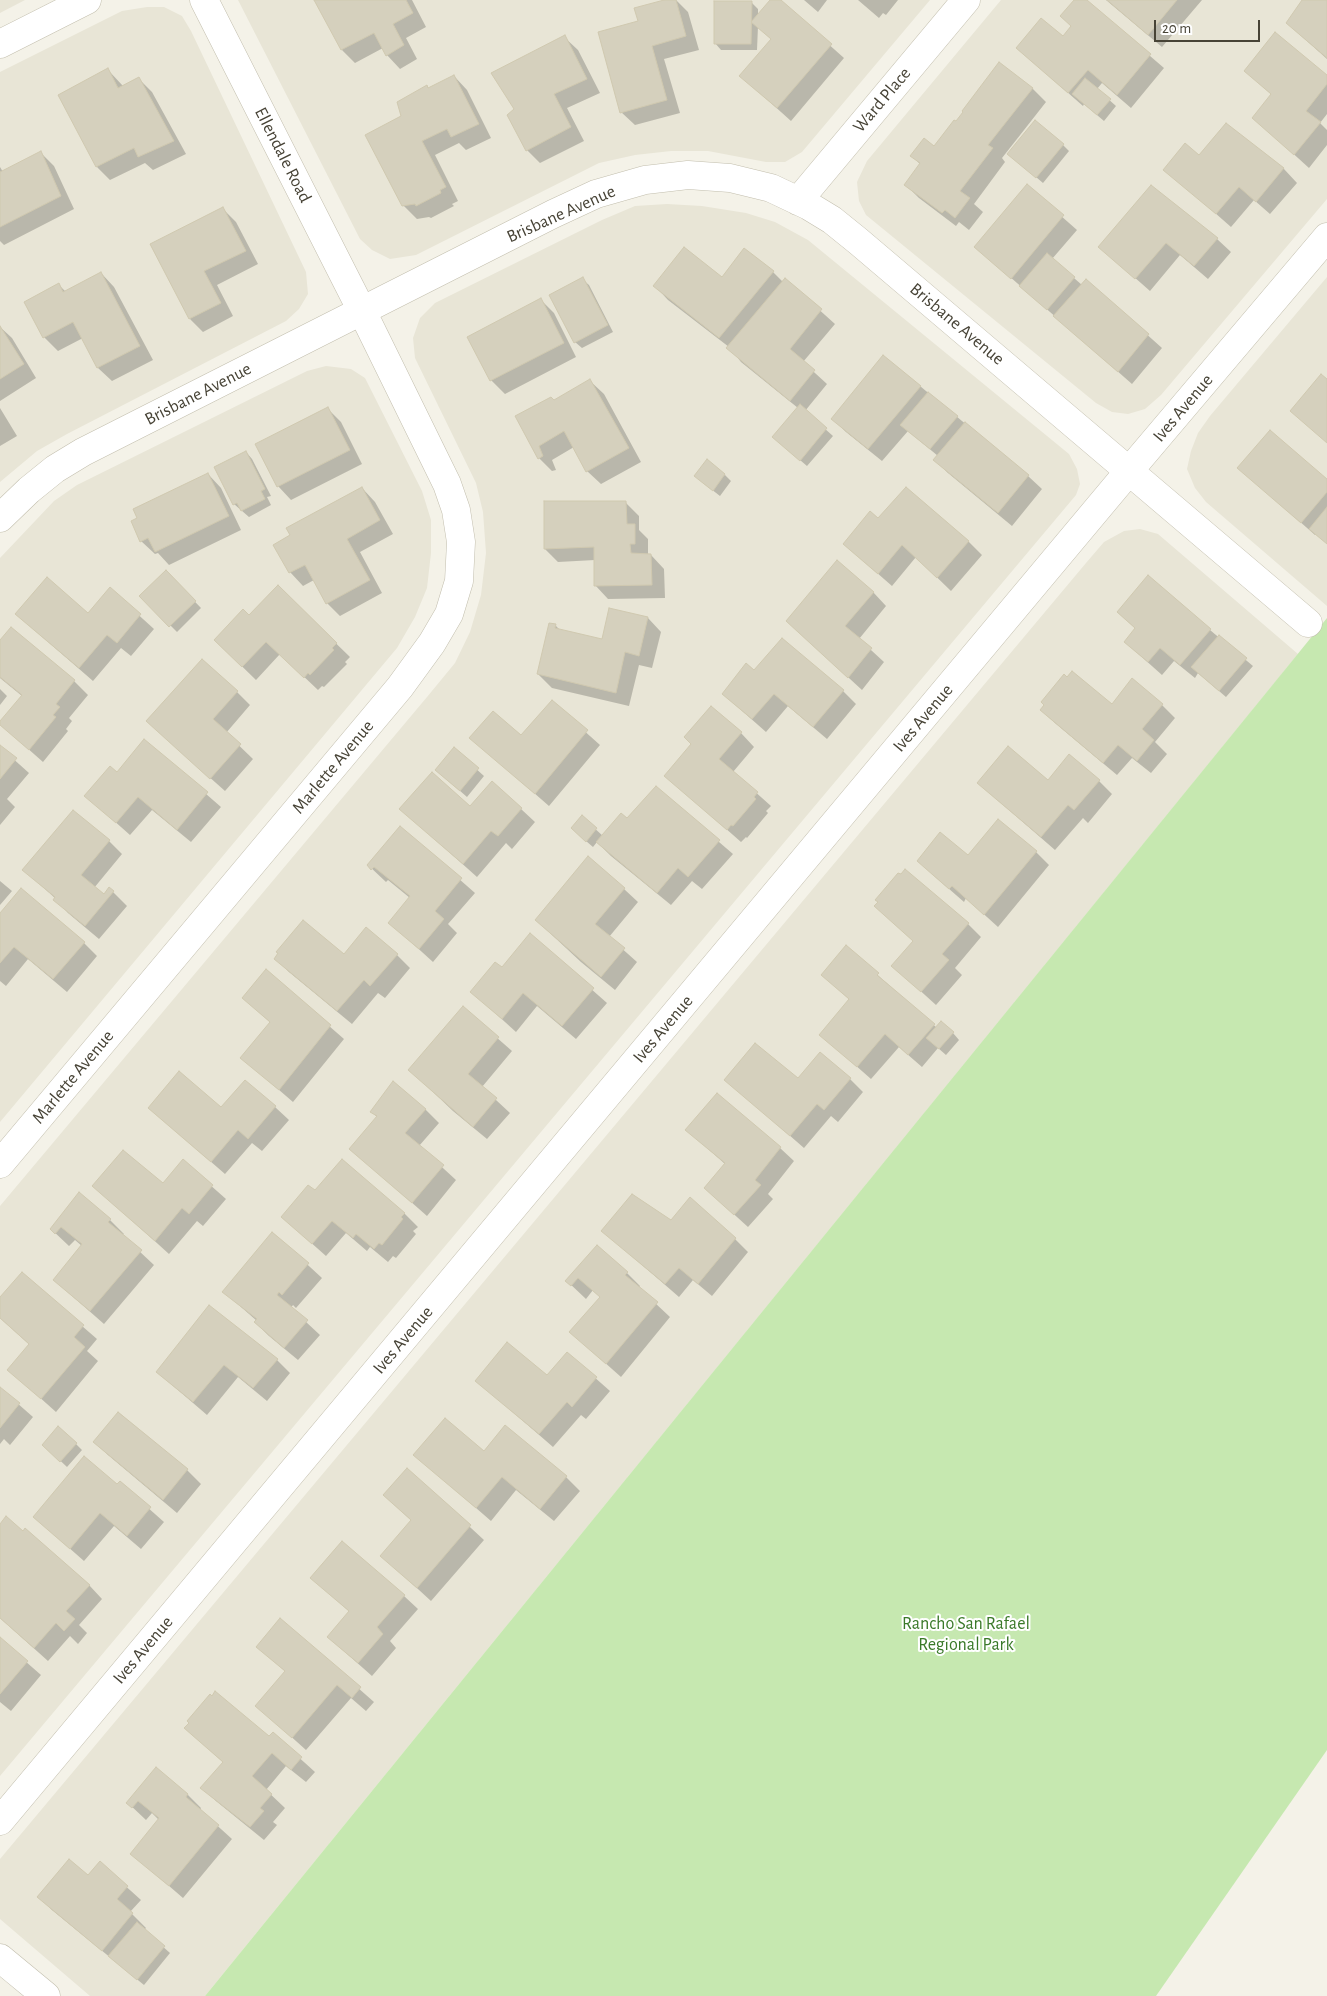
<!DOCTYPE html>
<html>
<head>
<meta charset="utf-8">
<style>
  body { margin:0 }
  #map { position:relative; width:1327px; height:1996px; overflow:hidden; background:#f4f2e8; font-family:"Alegreya Sans",sans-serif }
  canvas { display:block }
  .scale { position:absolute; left:1154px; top:20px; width:106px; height:22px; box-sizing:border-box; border:2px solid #474336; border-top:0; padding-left:6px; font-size:15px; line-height:18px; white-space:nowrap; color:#474336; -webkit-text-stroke:4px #fff; paint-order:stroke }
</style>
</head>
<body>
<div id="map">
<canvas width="1327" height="1996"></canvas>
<div class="scale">20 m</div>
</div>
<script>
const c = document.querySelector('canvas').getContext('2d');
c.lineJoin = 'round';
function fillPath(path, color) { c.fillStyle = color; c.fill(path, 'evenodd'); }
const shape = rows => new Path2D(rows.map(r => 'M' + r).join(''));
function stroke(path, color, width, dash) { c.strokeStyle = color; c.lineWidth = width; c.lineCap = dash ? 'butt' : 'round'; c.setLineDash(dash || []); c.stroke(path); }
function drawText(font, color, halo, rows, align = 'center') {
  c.font = font + ' "Alegreya Sans",sans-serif'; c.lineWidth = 4; c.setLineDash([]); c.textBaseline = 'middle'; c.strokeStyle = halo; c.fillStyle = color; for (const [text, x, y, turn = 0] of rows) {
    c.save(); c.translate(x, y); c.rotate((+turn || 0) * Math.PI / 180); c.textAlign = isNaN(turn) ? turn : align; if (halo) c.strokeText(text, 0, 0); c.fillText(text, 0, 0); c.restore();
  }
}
const residential = shape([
  [0,0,25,0,0,13],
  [238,0,930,0,802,152,785,162,766,162,708,151,671,151,635,155,599,163,416,255,390,259,372,250,360,239],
  [1001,0,1327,0,1327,199,1161,395,1145,409,1128,414,1112,412,1096,403,866,215,859,201,857,182,867,161],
  [147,7,164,7,182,16,191,31,306,272,308,294,299,309,286,321,67,434,37,451,0,482,0,72,122,11],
  [667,204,702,206,746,213,775,222,808,240,1069,454,1077,469,1080,484,1076,495,0,1776,0,1206,427,697,455,663,470,632,481,595,486,553,483,512,476,483,415,358,413,338,420,318,435,303,602,220,635,206],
  [1327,277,1327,606,1206,502,1195,488,1187,469,1191,451,1198,433,1210,416],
  [326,366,351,369,365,378,422,491,431,520,431,553,427,588,415,617,397,648,0,1122,0,558,54,501,77,485,307,371],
  [1140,529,1158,534,1298,654,205,1996,90,1996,0,1919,0,1859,1086,563,1104,542,1124,531]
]);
const green = shape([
  [1327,618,1327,1750,1156,1996,205,1996]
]);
const shadow = shape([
  [316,0,412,0,426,27,406,38,417,59,400,69,387,55,383,48,355,63,342,50],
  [668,0,676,0,688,12,699,50,664,59,680,113,635,125,621,112],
  [772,0,779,0,844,58,791,121,741,76,772,40,758,26,757,50,721,50,715,43,752,3,758,9,758,16],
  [804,0,827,0,818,12],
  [858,0,898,0,886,15,883,13,879,18],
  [1076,0,1085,0,1164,68,1131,108,1102,83,1097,89,1116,106,1104,121,1084,104,1083,106,1017,48,1063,37,1072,26],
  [1106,0,1202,0,1162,47],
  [1304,0,1327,0,1327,59,1287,23],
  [564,37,578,50,600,93,567,108,584,141,540,163,527,150,516,109],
  [108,70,123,86,138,78,152,92,186,154,153,170,145,163,110,180,97,167,60,95],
  [1246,71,1327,76,1327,114,1320,123,1327,130,1327,145,1309,168,1254,118,1272,95],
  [454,76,467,90,491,138,466,150,459,143,435,155,458,201,452,204,454,206,431,218,429,217,417,219,403,205,403,117,427,87,429,89],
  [1032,88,1046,102,1002,158,1005,162,974,204,983,212,969,230,959,222,956,226,919,198,906,185,921,165,912,156,934,148,965,112],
  [1226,124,1284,169,1297,183,1270,214,1254,200,1231,227,1165,169,1199,156],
  [1063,145,1069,151,1043,183,1016,160],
  [41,153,54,166,74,209,4,245,0,241,0,167,3,172],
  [1027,186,1077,230,1052,259,1082,285,1086,280,1162,348,1132,384,976,247],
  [1152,187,1217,239,1231,252,1208,279,1180,255,1150,291,1100,247],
  [223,209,236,222,258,264,217,285,233,316,203,332,190,319,152,245],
  [773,272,783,282,785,279,835,324,803,362,827,384,805,411,833,436,807,466,780,443,798,408,741,362,729,347,668,300,655,286],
  [101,273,114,287,153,360,112,381,98,368,83,338,58,351,44,337,59,285,66,292],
  [582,279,589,285,613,332,582,348,575,342],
  [541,300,554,313,576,357,505,394,491,380],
  [0,327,12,338,36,378,0,401],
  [590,381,604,394,641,462,601,484,587,471,574,447,552,460,556,470,552,471,539,458,517,417,554,401],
  [920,386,1028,476,1042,489,1012,526,948,473,935,460,938,456,908,431,882,461,846,432,833,419],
  [0,408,17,436,0,446],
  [328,409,341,422,362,464,291,500,278,486],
  [246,452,252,459,271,496,267,497,271,505,249,517,234,504],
  [1239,468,1327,481,1327,543,1316,534,1315,535],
  [208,474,221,488,241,530,169,565,158,553,155,554,141,541],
  [725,475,731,481,720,496,702,482],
  [362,488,375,502,393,534,360,552,382,593,340,616,327,603,314,580,303,586,290,572],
  [625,502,639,516,639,530,648,539,648,555,651,555,664,569,665,598,608,599,595,585,595,560,558,562,545,549],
  [878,520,968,541,982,555,951,591,916,557,892,586,844,544],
  [166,572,201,608,177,632,141,596],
  [278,587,350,657,345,662,347,664,324,687,322,686,318,690,280,654,256,680,215,640,249,617],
  [110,589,154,629,131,656,121,648,93,681,16,614,89,615],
  [873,592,886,606,859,639,884,662,862,690,801,634],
  [1118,612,1210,630,1253,666,1226,697,1198,673,1195,678,1174,661,1162,675,1125,642,1136,629],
  [648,618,661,632,652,668,639,665,629,706,552,688,538,674,550,624,556,626,561,631,603,641],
  [11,629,74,681,88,695,69,718,72,721,66,729,68,731,43,762,0,724,22,696,0,678,0,642],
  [754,672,843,691,856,704,827,739,788,706,766,732,723,694],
  [0,689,7,696,0,705],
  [237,692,250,705,226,733,253,759,225,791,161,734],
  [552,702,600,745,549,806,471,738,522,737],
  [1045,705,1162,705,1175,718,1155,742,1167,754,1151,773,1132,758,1117,775,1055,723,1041,710],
  [741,733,754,747,733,772,771,806,766,811,768,813,747,838,746,837,741,842,666,776],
  [144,740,221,807,191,842,152,810,130,835,86,796,117,774],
  [0,747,29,773,7,799,15,807,0,825],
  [454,749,484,776,467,797,443,776],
  [1099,781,1112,794,1088,823,1083,818,1055,850,978,783],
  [656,788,733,854,702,889,692,881,671,905,611,856,597,842,593,847,579,835,582,817,603,836,627,820],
  [471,808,521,809,535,822,512,849,506,843,477,877,401,809],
  [400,827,475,893,448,924,457,933,433,962,390,923,410,898,388,880,386,882,368,865],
  [109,841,122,854,94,888,104,896,110,889,127,906,99,939,68,913,56,899,24,870],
  [1036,852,1049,865,998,927,966,898,964,902,932,874],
  [0,881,12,891,0,905],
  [624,889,638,902,609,937,637,962,615,990,581,962,536,920],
  [876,906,968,924,981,937,955,968,962,975,936,1005,893,966,914,941],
  [0,915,84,943,97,956,67,992,28,959,6,986,0,981],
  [530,935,607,1003,576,1039,537,1006,516,1032,472,992,502,969],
  [846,947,937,1028,953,1033,959,1040,946,1055,938,1048,922,1067,899,1047,871,1079,821,1035,850,1000,823,975],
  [397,955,410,968,385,998,378,993,352,1024,289,972,275,958],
  [266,971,344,1039,293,1102,242,1058,271,1023,244,998],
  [463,1008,512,1051,482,1087,510,1113,487,1139,453,1111,410,1070],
  [850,1079,863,1092,838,1122,831,1116,804,1148,726,1080],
  [275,1107,289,1120,262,1151,252,1143,225,1174,149,1108,222,1109],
  [425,1109,439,1123,419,1146,456,1180,427,1216,351,1149,378,1118,372,1112],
  [687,1130,780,1148,794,1161,768,1194,773,1199,748,1227,705,1188,725,1164],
  [183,1161,226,1199,203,1226,197,1221,169,1254,94,1186,163,1185],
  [315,1192,404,1213,418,1227,413,1231,416,1234,396,1258,393,1256,388,1262,370,1247,367,1251,346,1233,326,1256,282,1217],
  [79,1194,110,1220,124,1234,122,1235,154,1265,104,1324,54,1280,82,1246,75,1240,69,1246,51,1229],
  [603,1231,735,1239,748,1252,712,1296,693,1280,679,1297],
  [273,1233,322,1278,296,1308,293,1305,291,1308,320,1335,298,1360,269,1336,255,1322,257,1321,224,1292],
  [597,1247,627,1273,640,1286,639,1288,670,1317,621,1377,585,1345,601,1297,593,1290,586,1299,567,1281],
  [22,1274,97,1339,87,1351,98,1361,56,1412,9,1370,30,1345,0,1318,0,1299],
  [210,1307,277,1360,290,1373,267,1401,238,1377,207,1415,157,1372],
  [567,1353,610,1391,586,1419,581,1415,553,1447,477,1381,547,1377],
  [0,1388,33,1417,10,1445,4,1439,0,1444],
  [119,1413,187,1470,201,1484,177,1513,108,1455,94,1442],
  [505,1427,566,1477,580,1491,554,1521,516,1490,491,1521,415,1455,484,1452],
  [76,1444,82,1450,67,1467,50,1451],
  [407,1469,484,1540,431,1601,382,1556,412,1521,384,1495],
  [120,1483,164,1522,141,1549,114,1526,84,1561,34,1517,117,1486],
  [0,1526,89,1585,102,1599,79,1625,87,1633,78,1644,70,1636,48,1661,0,1618],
  [312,1578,404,1596,418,1609,390,1641,396,1648,372,1676,328,1637,350,1612],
  [281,1620,374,1702,366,1711,351,1698,306,1750,257,1706,286,1672,258,1647],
  [0,1639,41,1675,11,1711,0,1702],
  [186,1728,270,1738,273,1734,315,1772,306,1782,286,1766,266,1790,285,1808,273,1822,277,1825,264,1840,216,1801,202,1788,224,1763],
  [156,1769,188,1795,201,1808,200,1810,232,1839,183,1898,132,1854,159,1820,152,1813,146,1820,128,1803],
  [100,1863,141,1900,130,1912,146,1928,144,1930,170,1953,144,1985,52,1910,39,1897,89,1876]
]);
const building = shape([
  [314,0,406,0,413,13,393,24,404,45,386,56,374,33,341,50,314,0],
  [664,0,676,0,686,36,652,46,667,100,620,113,598,32,638,21,634,8,664,0],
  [770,0,781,0,832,44,777,108,739,76,771,39,751,22,770,0],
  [1074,0,1087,0,1151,54,1117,95,1088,70,1068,93,1016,48,1041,18,1063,36,1071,26,1060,16,1074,0],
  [1107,0,1177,0,1148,35,1107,0],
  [1302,0,1327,0,1327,58,1286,23,1302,0],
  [714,1,752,1,751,44,714,44,714,1],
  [1275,32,1327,75,1327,84,1306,111,1321,122,1294,155,1252,118,1271,94,1244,71,1275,32],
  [565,35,587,79,554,94,571,127,526,151,507,115,514,109,491,73,565,35],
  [999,62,1033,88,988,145,993,148,960,191,970,198,955,218,945,210,942,213,904,185,920,163,910,156,924,138,934,146,954,120,956,121,963,112,962,111,999,62],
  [108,68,118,88,139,77,174,141,138,157,134,148,96,167,58,95,108,68],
  [454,75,479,124,451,137,447,129,422,141,446,187,440,190,441,193,416,206,415,204,402,206,365,135,401,116,397,102,427,85,428,88,454,75],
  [1085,78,1111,99,1097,115,1072,94,1085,78],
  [1035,120,1064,144,1036,178,1007,154,1035,120],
  [1226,123,1284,168,1256,202,1239,187,1216,214,1163,170,1185,143,1199,155,1226,123],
  [41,151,61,196,0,227,0,172,41,151],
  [1027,184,1064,215,1011,279,974,247,1027,184],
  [1151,185,1218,238,1194,266,1166,243,1135,279,1098,247,1151,185],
  [223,207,246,251,204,271,221,303,189,319,150,244,223,207],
  [684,247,722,277,744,248,774,271,719,338,653,286,684,247],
  [1047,253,1075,277,1047,310,1019,286,1047,253],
  [101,272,140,346,97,368,73,322,43,338,24,302,59,283,63,292,101,272],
  [583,277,608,325,574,343,549,295,583,277],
  [785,278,822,309,790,349,815,370,790,401,726,348,785,278],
  [1086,279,1149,334,1118,372,1053,316,1086,279],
  [541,298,564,343,490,381,467,337,541,298],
  [0,326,24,364,0,379,0,326],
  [883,355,921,386,868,449,831,419,883,355],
  [1321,374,1327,379,1327,443,1290,411,1321,374],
  [590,379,629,448,586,472,564,431,539,446,543,456,538,459,515,416,551,397,554,400,590,379],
  [928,392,958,416,930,449,900,425,928,392],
  [800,404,827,428,800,461,772,437,800,404],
  [328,407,350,450,277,487,255,444,328,407],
  [965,422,1029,475,998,513,933,460,965,422],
  [1270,430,1327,479,1327,492,1301,523,1237,468,1270,430],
  [246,451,265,489,261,491,265,499,241,511,237,503,233,505,214,467,246,451],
  [707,459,725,474,713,491,694,476,707,459],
  [208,473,229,516,155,552,148,538,140,542,131,521,137,518,133,509,208,473],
  [362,487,380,520,347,539,370,580,326,604,305,565,289,573,273,545,290,535,286,528,362,487],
  [906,487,969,541,937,578,902,545,878,574,843,544,870,511,878,518,906,487],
  [544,501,626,501,627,524,635,524,635,544,630,544,631,553,651,554,652,585,594,586,594,547,544,549,544,501],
  [1327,507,1327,544,1309,529,1327,507],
  [837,560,874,592,845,626,872,648,848,678,786,621,837,560],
  [166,570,196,601,169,627,139,596,166,570],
  [1148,575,1211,629,1180,665,1160,648,1148,662,1124,642,1135,628,1117,612,1148,575],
  [47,577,88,613,110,587,141,614,117,643,107,635,79,668,15,614,47,577],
  [278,585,337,643,332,648,334,650,310,675,308,673,304,678,266,642,242,667,214,640,243,609,249,615,278,585],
  [609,608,648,617,639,656,625,652,616,693,537,674,549,623,556,624,555,628,602,639,609,608],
  [11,627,75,680,56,704,60,707,53,715,56,717,29,750,0,725,0,721,22,695,0,677,0,640,11,627],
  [1219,635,1247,658,1219,691,1191,667,1219,635],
  [782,638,844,690,813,727,774,694,752,719,722,694,746,663,754,670,782,638],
  [202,659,238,691,213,719,241,744,210,779,146,721,202,659],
  [1072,671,1112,704,1132,678,1163,704,1142,729,1154,740,1137,761,1118,745,1103,763,1040,710,1044,705,1041,702,1064,674,1067,677,1072,671],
  [552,700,588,730,535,794,469,738,493,711,521,735,552,700],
  [711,706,742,732,719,759,758,792,754,797,756,799,733,826,731,825,727,830,664,776,691,744,684,737,711,706],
  [144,739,208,792,177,830,138,797,116,823,84,796,110,766,117,772,144,739],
  [0,745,17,758,0,779,0,745],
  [1008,746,1048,780,1069,754,1100,780,1074,810,1068,805,1041,837,977,783,1008,746],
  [454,747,479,768,460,791,435,770,454,747],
  [432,772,470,806,492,781,522,808,498,836,491,831,463,864,399,809,432,772],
  [656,786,720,840,688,877,678,868,657,893,596,842,621,813,627,818,656,786],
  [73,810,110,840,81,875,104,894,109,887,114,891,85,926,53,900,55,897,22,870,73,810],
  [582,815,597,828,586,842,571,828,582,815],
  [998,819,1037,851,984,915,952,886,949,889,917,861,940,832,968,855,998,819],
  [400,826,462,878,435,911,444,919,419,949,388,923,410,896,374,867,371,870,367,865,400,826],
  [588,856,625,888,595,924,625,948,601,977,535,920,588,856],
  [905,869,969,923,942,954,949,960,921,992,891,966,913,941,874,906,878,902,875,900,898,873,901,874,905,869],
  [21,888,85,942,53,979,14,947,0,963,0,913,21,888],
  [303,920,344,954,366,927,398,954,370,986,364,980,337,1011,274,959,278,953,276,952,303,920],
  [530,933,594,988,562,1026,523,993,502,1019,470,992,495,962,502,967,530,933],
  [846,945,879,973,877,975,935,1024,908,1055,885,1034,857,1067,819,1035,849,999,821,975,846,945],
  [266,969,331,1025,279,1090,240,1058,270,1022,242,998,266,969],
  [463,1006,499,1037,468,1074,497,1098,473,1127,408,1070,463,1006],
  [941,1021,954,1032,939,1049,926,1038,941,1021],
  [755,1043,798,1078,820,1052,851,1078,824,1110,817,1104,790,1136,724,1080,755,1043],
  [179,1071,221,1107,245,1080,276,1106,248,1139,238,1130,211,1162,148,1108,179,1071],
  [393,1081,426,1109,405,1133,444,1165,412,1203,349,1149,377,1116,370,1112,393,1081],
  [717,1093,781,1147,755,1180,761,1185,734,1215,704,1188,725,1163,685,1130,717,1093],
  [123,1150,163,1183,183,1159,213,1185,189,1214,182,1208,155,1241,92,1186,123,1150],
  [342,1159,405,1213,401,1217,403,1219,382,1245,379,1243,374,1249,356,1234,353,1238,332,1221,312,1244,281,1217,308,1185,315,1190,342,1159],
  [79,1192,111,1219,108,1222,142,1250,90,1311,53,1280,82,1244,61,1227,55,1234,50,1229,79,1192],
  [632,1194,671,1220,690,1197,736,1238,698,1284,679,1268,665,1284,601,1231,632,1194],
  [272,1232,309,1263,282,1295,279,1292,277,1295,308,1320,284,1348,254,1322,257,1319,222,1292,272,1232],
  [597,1245,628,1272,625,1275,658,1302,606,1364,569,1332,600,1297,578,1278,571,1286,565,1281,597,1245],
  [22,1272,84,1325,74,1337,85,1347,41,1399,7,1370,29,1344,0,1318,0,1297,22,1272],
  [209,1305,278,1359,253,1388,224,1365,193,1402,156,1372,209,1305],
  [507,1342,547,1375,567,1352,597,1377,572,1407,567,1402,539,1434,475,1381,507,1342],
  [0,1387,20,1403,0,1428,0,1387],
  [118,1412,188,1469,163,1500,93,1442,118,1412],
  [445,1418,484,1451,505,1425,567,1476,540,1509,502,1477,476,1508,413,1455,445,1418],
  [58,1426,77,1443,60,1462,42,1445,58,1426],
  [84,1456,117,1484,120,1481,151,1507,127,1536,100,1513,70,1549,33,1517,84,1456],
  [407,1468,471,1525,417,1588,380,1556,411,1520,383,1495,407,1468],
  [6,1516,23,1531,25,1528,90,1585,66,1611,75,1619,64,1631,56,1623,34,1648,0,1618,0,1524,6,1516],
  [342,1541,405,1595,377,1627,383,1634,358,1663,327,1637,349,1611,310,1578,342,1541],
  [280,1618,361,1687,352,1698,337,1685,292,1738,255,1706,285,1671,256,1647,280,1618],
  [0,1637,28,1661,0,1694,0,1637],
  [215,1691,269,1736,273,1732,302,1757,291,1770,272,1753,252,1776,272,1794,260,1808,264,1811,250,1827,200,1788,223,1762,184,1728,189,1723,187,1721,210,1694,212,1696,215,1691],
  [156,1767,188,1794,186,1797,219,1825,169,1886,130,1854,159,1818,138,1801,132,1808,126,1803,156,1767],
  [69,1859,88,1875,100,1861,128,1886,117,1899,133,1913,102,1951,37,1897,69,1859],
  [137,1922,165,1946,137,1980,108,1956,137,1922]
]);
const street = shape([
  [0,44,87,0],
  [798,201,966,0],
  [0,518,29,490,55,469,83,452,553,214,596,194,645,180,688,175,730,178,771,188,809,206,832,220,858,241,1308,623],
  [0,1164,400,687,432,643,449,614,459,581,461,542,456,510,447,484,362,311,204,0],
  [0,1821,1129,471,1327,237],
  [0,1958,46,1996]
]);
const streetNames = [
  ["Ward Place",882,100,-50],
  ["Ellendale Road",283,155,63],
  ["Brisbane Avenue",561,214,-24],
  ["Brisbane Avenue",957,324,40],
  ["Brisbane Avenue",198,394,-27],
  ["Ives Avenue",1183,408,-50],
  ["Ives Avenue",923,718,-50],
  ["Marlette Avenue",333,767,-50],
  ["Ives Avenue",663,1029,-50],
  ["Marlette Avenue",73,1077,-50],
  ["Ives Avenue",403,1340,-50],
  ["Ives Avenue",143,1650,-50]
];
const parkNames = [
  ["Rancho San Rafael",966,1624],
  ["Regional Park",966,1645]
];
fillPath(residential, '#e8e5d6');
fillPath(green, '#c6e8b0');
fillPath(shadow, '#0003');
fillPath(building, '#d5d0bd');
stroke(building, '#d0c9b0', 1);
stroke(street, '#c2bead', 29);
stroke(street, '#fff', 28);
drawText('18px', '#474336', '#fff', streetNames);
drawText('18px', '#3a7929', '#fff', parkNames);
</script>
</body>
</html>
